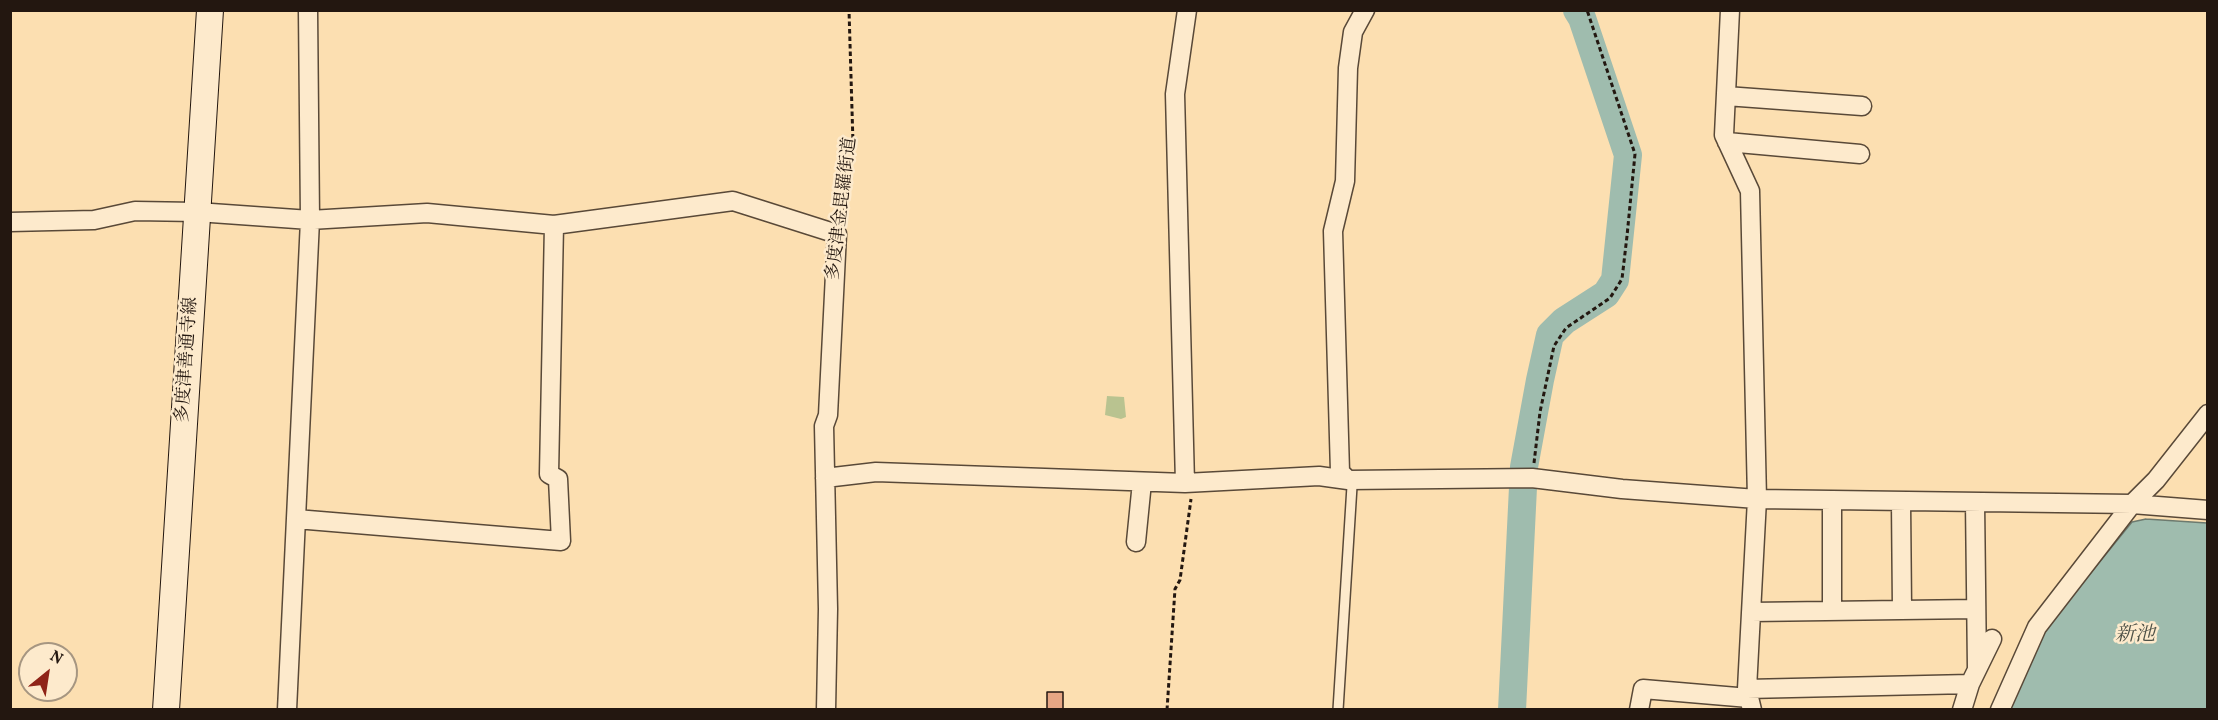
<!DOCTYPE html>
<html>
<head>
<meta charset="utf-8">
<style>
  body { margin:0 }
  #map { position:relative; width:2218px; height:720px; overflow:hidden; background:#fcdfb1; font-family:Vollkorn,serif }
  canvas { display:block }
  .frame { position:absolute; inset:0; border:12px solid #231710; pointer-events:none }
  .north { position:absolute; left:18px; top:642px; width:60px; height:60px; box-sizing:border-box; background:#fdeacc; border:2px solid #a69681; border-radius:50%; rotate:30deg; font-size:16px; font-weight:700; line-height:24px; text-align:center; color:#231710 }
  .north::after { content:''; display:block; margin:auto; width:21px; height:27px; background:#8f2418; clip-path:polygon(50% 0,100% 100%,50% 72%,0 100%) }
</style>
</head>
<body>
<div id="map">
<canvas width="2218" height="720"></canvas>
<div class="frame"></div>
<div class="north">N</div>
</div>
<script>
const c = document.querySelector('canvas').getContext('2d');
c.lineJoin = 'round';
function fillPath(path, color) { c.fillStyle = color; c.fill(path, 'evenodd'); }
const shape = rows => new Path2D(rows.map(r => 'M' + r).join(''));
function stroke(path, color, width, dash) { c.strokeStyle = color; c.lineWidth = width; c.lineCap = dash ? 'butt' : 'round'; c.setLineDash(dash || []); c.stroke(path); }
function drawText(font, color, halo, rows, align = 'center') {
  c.font = font + ' Vollkorn,"Noto Serif JP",serif'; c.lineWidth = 5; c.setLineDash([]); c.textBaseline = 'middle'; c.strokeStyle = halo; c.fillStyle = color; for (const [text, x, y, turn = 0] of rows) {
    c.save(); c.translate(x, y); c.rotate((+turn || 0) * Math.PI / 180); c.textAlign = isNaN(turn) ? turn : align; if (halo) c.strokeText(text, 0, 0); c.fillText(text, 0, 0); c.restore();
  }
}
const green = shape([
  [1107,396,1124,397,1126,417,1121,419,1105,415]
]);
const water = shape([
  [2146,519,2207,523,2207,709,2007,710,2041,634,2132,522,2146,519]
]);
const river = shape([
  [1512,710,1524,467,1540,380,1550,335,1564,321,1606,294,1615,280,1628,155,1582,18,1577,10]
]);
const building = shape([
  [1047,692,1063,692,1063,710,1047,710,1047,692]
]);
const path = shape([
  [842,220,846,205,853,143,849,10],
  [1534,463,1540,412,1554,346,1566,328,1610,298,1622,279,1627,236,1635,154,1587,10],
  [1167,710,1175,589,1180,580,1191,499]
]);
const service = shape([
  [1338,710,1352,486]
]);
const minor = shape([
  [1730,10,1724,135,1750,191,1757,499,1747,689,1752,710],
  [1726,96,1862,106],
  [1727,142,1860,154],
  [10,222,94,220,135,211,197,212,310,220,427,213,554,225,733,201,837,234,828,415,824,426,828,609,826,710],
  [825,478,876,472,1185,483,1319,476,1348,480,1532,478,1622,489,1757,499,2132,504,2156,480,2208,414],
  [1348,480,1340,472,1333,231,1345,181,1348,68,1353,32,1365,10],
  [1185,483,1175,94,1187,10],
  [1832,501,1832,610],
  [1901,502,1902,609],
  [1975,502,1977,669],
  [296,519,561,541,558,479,549,474,554,225],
  [1136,542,1142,482],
  [1751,612,1976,609],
  [1747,689,1970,684],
  [287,710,310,220,308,10],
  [1639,710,1643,689,1749,698],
  [1962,710,1970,684,1992,639],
  [2000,710,2037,627,2132,504,2208,510]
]);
const secondary = shape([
  [166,710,210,10]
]);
const streetNames = [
  ["多度津金毘羅街道",843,209,-83],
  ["多度津善通寺線",188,360,-86]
];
const waterNames = [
  ["新池",2135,636]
];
fillPath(green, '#b9c390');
fillPath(water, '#9fbcae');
stroke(water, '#6d7a6f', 1.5);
stroke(river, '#9fbcae', 28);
fillPath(building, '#e6a684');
stroke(building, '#231710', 1.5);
stroke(service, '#594938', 12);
stroke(minor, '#594938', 21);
stroke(secondary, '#231710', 28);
stroke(path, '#231710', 3, [4.5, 3]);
stroke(service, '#fdeacc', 9);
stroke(minor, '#fdeacc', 18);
stroke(secondary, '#fdeacc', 26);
drawText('18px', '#231710', '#fdeacc', streetNames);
drawText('italic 20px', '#4e5147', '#fdeacc', waterNames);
</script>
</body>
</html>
